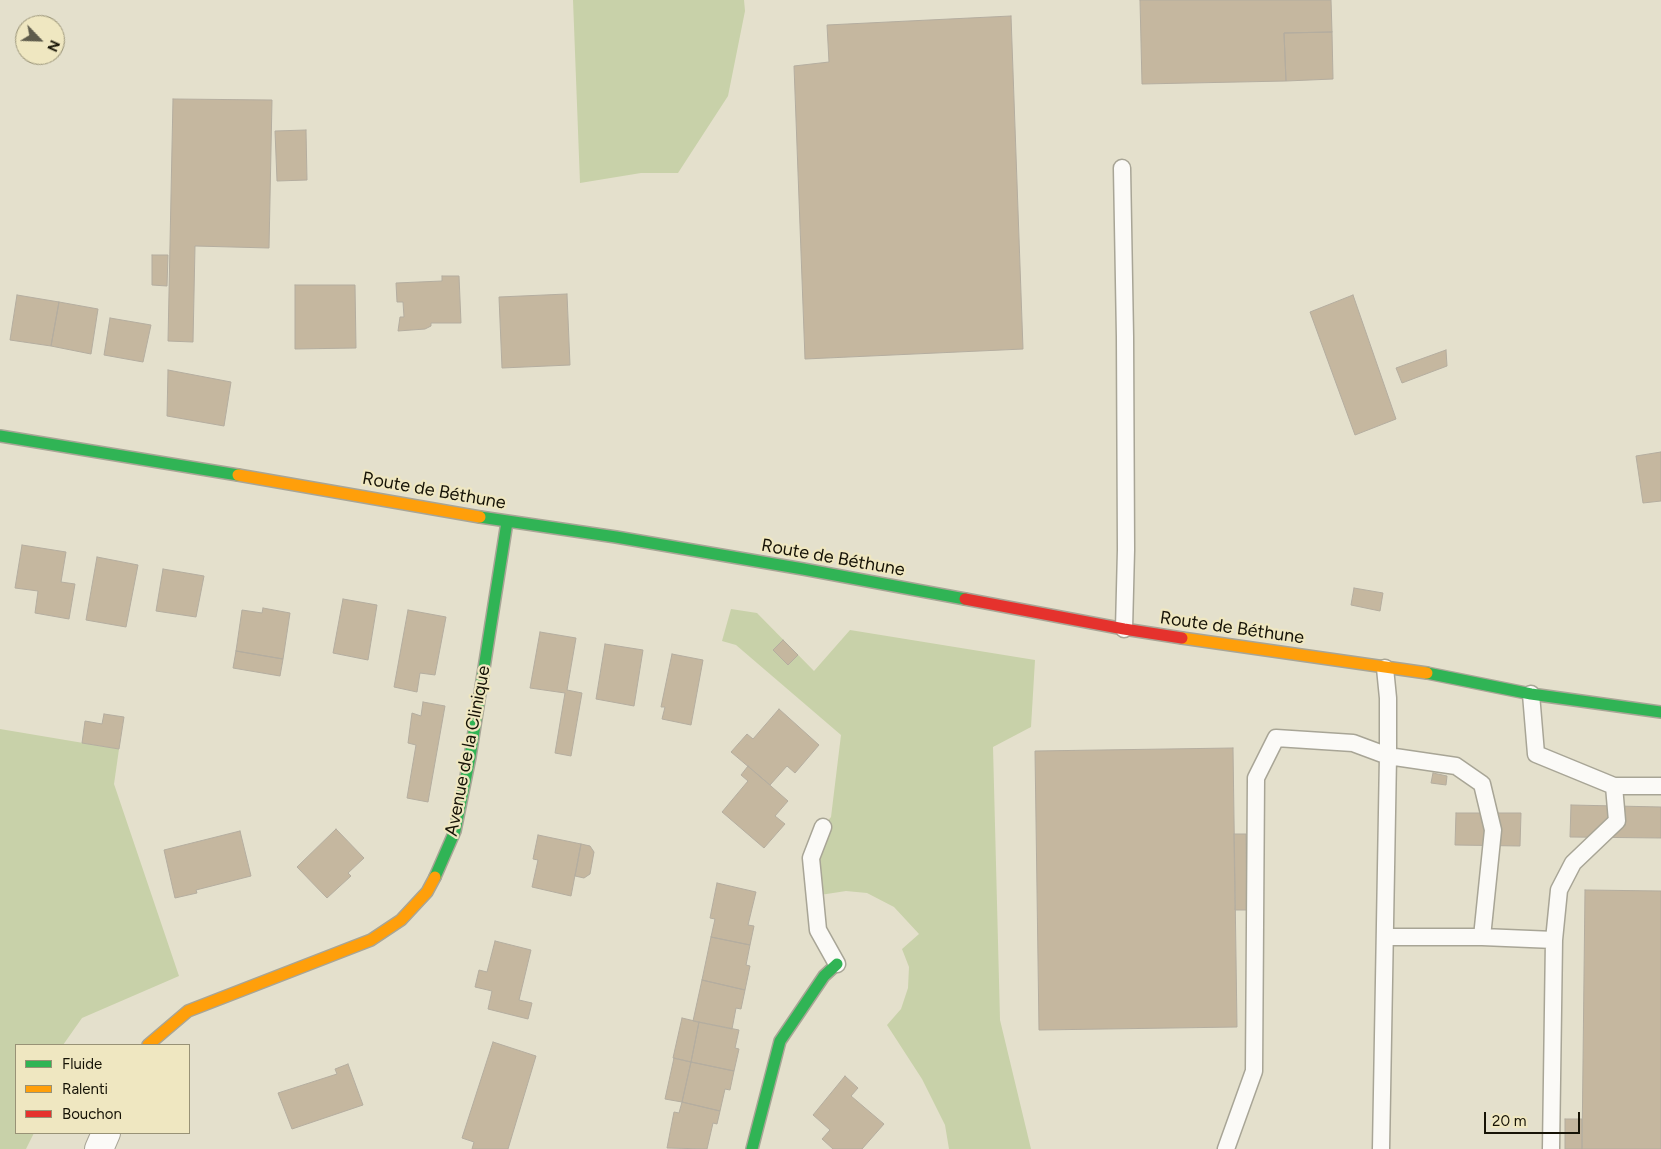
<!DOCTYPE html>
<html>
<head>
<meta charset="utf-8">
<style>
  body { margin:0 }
  #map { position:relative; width:1661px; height:1149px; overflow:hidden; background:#e4e0cc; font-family:Figtree,sans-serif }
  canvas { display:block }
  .legend { position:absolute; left:15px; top:1044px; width:175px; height:90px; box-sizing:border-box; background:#efe7c1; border:1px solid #989276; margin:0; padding:6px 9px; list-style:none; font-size:15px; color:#161306 }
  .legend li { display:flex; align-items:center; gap:10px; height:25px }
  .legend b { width:25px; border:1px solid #989276 }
  .north { position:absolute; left:15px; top:15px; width:50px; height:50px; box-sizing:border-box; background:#efe7c1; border:1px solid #989276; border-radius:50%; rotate:114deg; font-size:14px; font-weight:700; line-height:20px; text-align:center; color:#161306 }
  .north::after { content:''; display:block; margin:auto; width:18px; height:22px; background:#5e5b4b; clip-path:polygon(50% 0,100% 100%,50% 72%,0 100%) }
  .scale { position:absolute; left:1484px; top:1112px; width:96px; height:22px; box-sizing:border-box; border:2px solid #161306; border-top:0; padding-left:6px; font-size:15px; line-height:18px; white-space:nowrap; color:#161306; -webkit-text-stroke:4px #efe7c1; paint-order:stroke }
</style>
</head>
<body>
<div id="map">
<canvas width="1661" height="1149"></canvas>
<ul class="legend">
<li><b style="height:6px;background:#30b455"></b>Fluide</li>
<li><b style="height:6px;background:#ff9f0a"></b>Ralenti</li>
<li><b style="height:6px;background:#e5322d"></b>Bouchon</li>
</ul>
<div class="north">N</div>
<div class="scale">20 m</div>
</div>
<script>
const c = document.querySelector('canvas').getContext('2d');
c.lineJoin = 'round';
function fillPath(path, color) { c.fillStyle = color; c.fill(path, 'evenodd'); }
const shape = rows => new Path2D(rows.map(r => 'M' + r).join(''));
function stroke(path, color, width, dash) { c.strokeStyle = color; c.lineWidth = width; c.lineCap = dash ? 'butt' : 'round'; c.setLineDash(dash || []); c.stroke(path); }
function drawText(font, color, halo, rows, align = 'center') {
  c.font = font + ' Figtree,sans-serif'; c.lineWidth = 4.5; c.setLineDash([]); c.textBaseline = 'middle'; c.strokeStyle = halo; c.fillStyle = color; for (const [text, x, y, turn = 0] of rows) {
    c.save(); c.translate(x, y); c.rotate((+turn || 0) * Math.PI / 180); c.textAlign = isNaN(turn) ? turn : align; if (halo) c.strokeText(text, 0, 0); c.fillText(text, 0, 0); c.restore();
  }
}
const green = shape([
  [573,0,744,0,745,11,728,96,678,173,641,173,580,183],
  [731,609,757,613,814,671,850,630,1035,660,1031,727,993,747,1000,1020,1031,1149,949,1149,945,1125,922,1079,887,1025,901,1009,908,988,909,967,902,949,919,934,894,907,867,893,846,891,820,895,814,892,823,827,831,817,841,735,736,645,722,641],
  [0,729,119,749,114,784,179,976,82,1018,63,1045,16,1045,16,1133,34,1133,26,1149,0,1149]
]);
const building = shape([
  [1140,0,1331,0,1332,32,1284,33,1286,81,1142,84,1140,0],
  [1011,16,1023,349,805,359,794,66,829,62,827,25,1011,16],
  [1332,32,1333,79,1286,81,1284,33,1332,32],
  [173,99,272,100,269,248,195,246,193,342,168,341,173,99],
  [306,130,307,180,277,181,275,131,306,130],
  [152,255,168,255,167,286,152,285,152,255],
  [442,276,459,276,461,323,431,323,431,326,425,329,398,331,400,317,404,317,403,302,397,302,396,283,442,281,442,276],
  [295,285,355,285,356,348,295,349,295,285],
  [567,294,570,365,502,368,499,297,567,294],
  [17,295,59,302,51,346,10,340,17,295],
  [1353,295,1396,419,1355,435,1310,312,1353,295],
  [59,302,98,309,91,354,51,346,59,302],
  [110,318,151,325,143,362,104,355,110,318],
  [1446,350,1447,366,1402,383,1396,368,1446,350],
  [168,370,231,382,224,426,167,416,168,370],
  [1661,452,1661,501,1643,503,1636,456,1661,452],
  [22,545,66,552,61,582,75,584,69,619,35,613,38,591,15,588,22,545],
  [97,557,138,565,126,627,86,620,97,557],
  [163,569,204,576,196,617,156,611,163,569],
  [1354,588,1383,593,1380,611,1351,605,1354,588],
  [343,599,377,605,368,660,333,653,343,599],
  [263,608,290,613,283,659,236,651,242,610,262,613,263,608],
  [408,610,446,617,435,675,420,673,417,692,394,687,408,610],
  [540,632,576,638,567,690,582,693,571,756,555,753,565,693,530,688,540,632],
  [783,640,798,655,788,665,773,650,783,640],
  [605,644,643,650,634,706,596,699,605,644],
  [236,651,283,659,280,676,233,668,236,651],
  [672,654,703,660,691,725,662,719,665,707,661,707,672,654],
  [423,702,445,706,428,802,407,798,416,745,408,743,412,713,421,716,423,702],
  [779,709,819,745,795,773,787,766,770,785,731,752,747,734,753,739,779,709],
  [104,714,124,717,119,749,82,743,85,721,102,724,104,714],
  [1233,748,1237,1027,1039,1030,1035,751,1233,748],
  [748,766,788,801,775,816,785,824,764,848,722,812,748,781,741,775,748,766],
  [1433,773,1447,776,1446,785,1431,783,1433,773],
  [1571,805,1661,807,1661,838,1570,837,1571,805],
  [1456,813,1521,813,1520,846,1455,845,1456,813],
  [336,829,364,858,348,873,351,876,327,898,297,867,336,829],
  [240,831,251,876,196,890,197,893,175,898,164,850,240,831],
  [1234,834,1246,834,1247,910,1235,910,1234,834],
  [538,835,581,844,571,896,532,887,538,860,533,859,538,835],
  [581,844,590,846,594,852,590,874,584,878,575,876,581,844],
  [717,883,756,892,748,925,754,926,750,945,711,937,715,919,710,918,717,883],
  [1585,890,1661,891,1661,1149,1582,1149,1585,890],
  [711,937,750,945,746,965,750,966,745,990,702,980,711,937],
  [495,941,531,950,519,1000,532,1003,528,1019,488,1009,492,991,475,987,479,970,487,972,495,941],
  [702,980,745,990,741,1009,736,1008,732,1029,693,1021,702,980],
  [682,1018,699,1022,691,1062,673,1058,682,1018],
  [699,1022,739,1030,735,1048,739,1049,734,1071,691,1062,699,1022],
  [493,1042,536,1056,508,1149,472,1149,474,1142,462,1138,493,1042],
  [674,1058,691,1062,682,1102,665,1099,674,1058],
  [691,1062,734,1071,730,1090,725,1089,720,1111,682,1102,691,1062],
  [348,1064,363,1105,292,1129,278,1093,337,1074,335,1069,348,1064],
  [845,1076,858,1088,851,1096,884,1124,862,1149,833,1149,822,1139,830,1130,813,1115,845,1076],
  [682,1102,720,1111,717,1124,713,1123,707,1149,667,1148,674,1112,679,1113,682,1102],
  [1565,1119,1582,1119,1582,1149,1565,1149,1565,1119]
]);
const lane = shape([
  [1122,168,1125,337,1126,550,1124,629],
  [1531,694,1536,754,1614,786,1661,786],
  [823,827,811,858,818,930,837,964],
  [1385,937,1482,937,1554,940,1551,1149],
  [1554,940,1559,890,1573,863,1617,821,1614,786],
  [1226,1149,1254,1071,1256,778,1276,738,1353,743,1388,756,1456,766,1482,784,1493,830,1482,937],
  [1381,1149,1388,756,1388,698,1385,668]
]);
const street = shape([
  [99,1149,106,1133]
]);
const fast = shape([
  [0,436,238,475],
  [480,517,616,537,803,569,965,599],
  [1427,673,1531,694,1661,712],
  [435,877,455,831,470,757,507,522],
  [752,1149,780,1041,824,976,837,964]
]);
const slow = shape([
  [238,475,480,517],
  [1182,638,1427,673],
  [148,1045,188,1011,371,940,401,920,427,892,435,877]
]);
const jam = shape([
  [965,599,1124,629,1182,638]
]);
const streetNames = [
  ["Route de Béthune",434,491,10],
  ["Route de Béthune",833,558,10],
  ["Route de Béthune",1232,628,8],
  ["Avenue de la Clinique",468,751,-79]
];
fillPath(green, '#c8d1a9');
fillPath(building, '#c5b79f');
stroke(building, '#b4ad9f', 1);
stroke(lane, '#a8a596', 19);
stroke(street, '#a8a596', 30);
stroke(fast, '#a8a596', 14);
stroke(slow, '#a8a596', 14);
stroke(jam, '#a8a596', 14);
stroke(lane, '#fbfaf7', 16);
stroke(street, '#fbfaf7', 28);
stroke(fast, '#30b455', 11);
stroke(slow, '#ff9f0a', 11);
stroke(jam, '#e5322d', 11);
drawText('18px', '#161306', '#efe7c1', streetNames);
</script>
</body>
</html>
